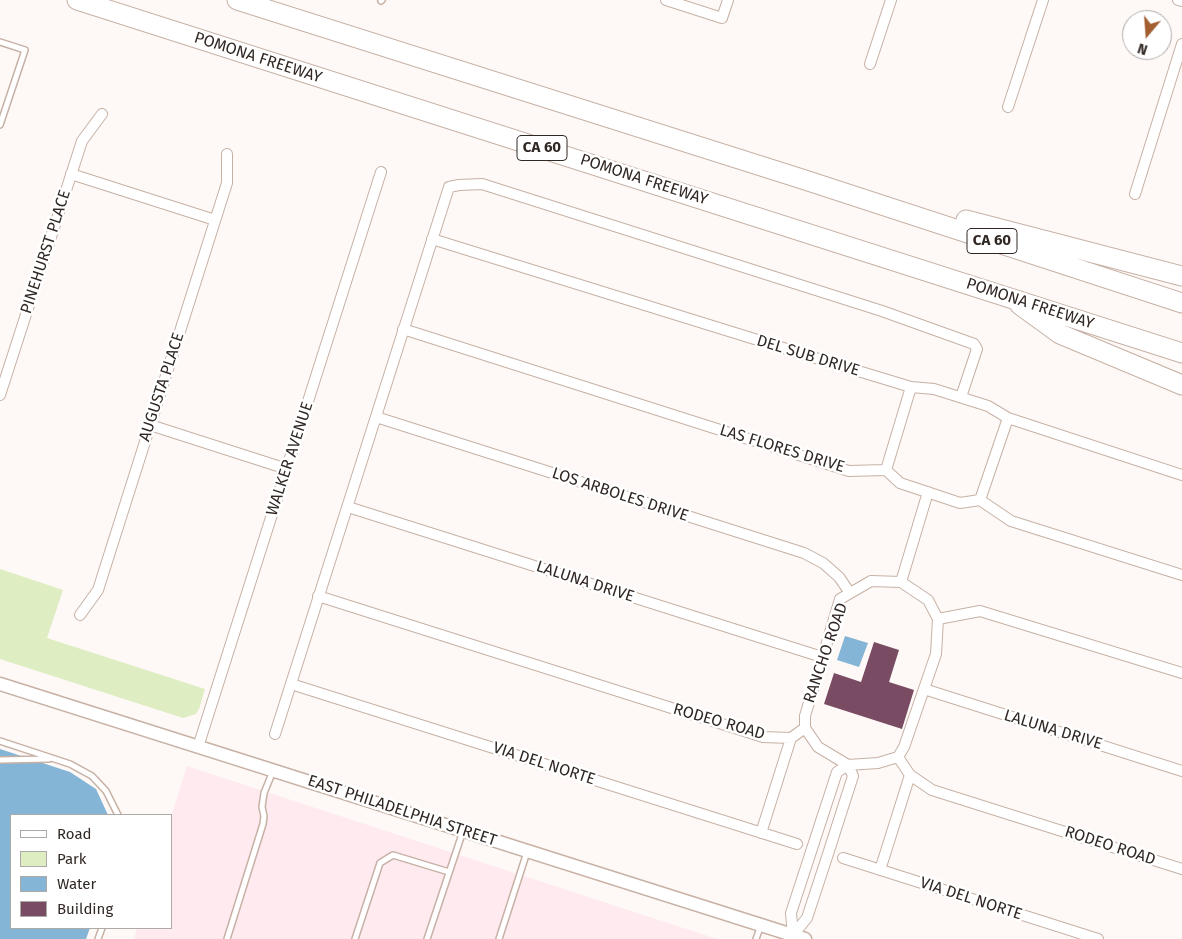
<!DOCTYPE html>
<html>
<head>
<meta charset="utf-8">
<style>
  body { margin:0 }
  #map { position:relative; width:1182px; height:939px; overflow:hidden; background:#fef9f6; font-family:"Fira Sans",sans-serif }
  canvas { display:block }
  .legend { position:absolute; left:10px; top:814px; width:162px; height:115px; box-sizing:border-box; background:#fff; border:1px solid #ada9a7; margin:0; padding:6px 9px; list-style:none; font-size:15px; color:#312824 }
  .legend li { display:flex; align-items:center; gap:10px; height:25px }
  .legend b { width:25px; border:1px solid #ada9a7 }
  .north { position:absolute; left:1122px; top:10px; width:50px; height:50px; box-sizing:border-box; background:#fff; border:1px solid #ada9a7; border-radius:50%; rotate:198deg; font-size:14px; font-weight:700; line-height:20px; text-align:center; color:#312824 }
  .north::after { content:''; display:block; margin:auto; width:18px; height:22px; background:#a45f31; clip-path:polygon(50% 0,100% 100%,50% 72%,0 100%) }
</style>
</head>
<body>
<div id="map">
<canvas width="1182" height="939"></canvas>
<ul class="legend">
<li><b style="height:6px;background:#fff"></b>Road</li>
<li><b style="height:14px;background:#deedc2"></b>Park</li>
<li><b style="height:14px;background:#84b4d6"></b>Water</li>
<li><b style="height:14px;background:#7a4c64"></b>Building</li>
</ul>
<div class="north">N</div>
</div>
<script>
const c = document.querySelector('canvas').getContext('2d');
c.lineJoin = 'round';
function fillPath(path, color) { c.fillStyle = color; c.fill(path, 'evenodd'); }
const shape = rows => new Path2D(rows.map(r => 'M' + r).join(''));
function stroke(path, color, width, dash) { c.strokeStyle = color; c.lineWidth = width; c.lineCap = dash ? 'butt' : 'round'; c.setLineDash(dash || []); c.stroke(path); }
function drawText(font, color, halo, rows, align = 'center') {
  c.font = font + ' "Fira Sans",sans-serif'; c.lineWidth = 5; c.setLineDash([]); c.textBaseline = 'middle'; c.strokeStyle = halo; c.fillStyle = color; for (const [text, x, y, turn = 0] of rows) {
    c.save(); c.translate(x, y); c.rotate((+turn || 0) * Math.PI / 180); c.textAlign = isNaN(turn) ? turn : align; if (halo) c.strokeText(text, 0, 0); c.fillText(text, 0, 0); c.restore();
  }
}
const industrial = shape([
  [187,766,717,939,134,939,137,928,171,928,171,817]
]);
const green = shape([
  [0,569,63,590,47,638,205,689,199,709,196,714,183,718,0,659]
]);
const water = shape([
  [845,636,868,643,859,667,837,660],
  [0,749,70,772,96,789,108,815,11,815,11,928,90,928,86,939,0,939]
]);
const building = shape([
  [874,642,899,650,889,682,914,690,902,729,824,704,834,673,861,682]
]);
const service = shape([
  [381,1,382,0],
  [0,42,25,50,0,125],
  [0,741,70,764,92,776,106,791,118,815],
  [0,760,49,759],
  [98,939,102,928],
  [227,939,263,824,264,816,262,807,264,793,273,771],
  [355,939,380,863,393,855,449,872],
  [427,939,463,831],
  [499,939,527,852],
  [756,939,761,925]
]);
const minor = shape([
  [666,0,722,18,728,0],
  [1178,0,1182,1],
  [870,64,891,0],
  [1008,107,1043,0],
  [71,174,215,220],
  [1135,194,1182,44],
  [432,239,835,364,911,387,934,389,988,406,1008,418,1182,475],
  [403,329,849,471,886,470,900,483,960,503,980,500,1011,521,1182,575],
  [0,395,82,141,102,114],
  [376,417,804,553,823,563,839,577,850,593],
  [150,425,287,469],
  [886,470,911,387],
  [980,500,1008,418],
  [348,507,822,657],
  [871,581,901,582,928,600,938,619,936,654,904,747,898,757,878,763,848,765,818,747,805,728,805,716,840,599,871,581],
  [901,582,928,492],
  [318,596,763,737,791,738,805,728],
  [80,615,98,590,227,183,227,154],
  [938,619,980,611,1182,673],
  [291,684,797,844],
  [924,689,1182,771],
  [275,734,449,187,459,185,482,184,882,311,974,344,977,349,961,397],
  [198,747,381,172],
  [898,757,910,775,932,790,1182,869],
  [848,765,853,776,828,854,807,918,793,935,791,913,837,772,848,765],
  [761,833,791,738],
  [843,858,1098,939],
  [880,870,910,775]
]);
const tertiary = shape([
  [0,684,805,939]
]);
const motorway = shape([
  [77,0,1182,353],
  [237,0,802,179,1182,303],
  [966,220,1182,276],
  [1020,305,1060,334,1182,385]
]);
const shields = [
  [542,148,50],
  [992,241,50]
];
const shieldNames = [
  ["CA 60",542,148],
  ["CA 60",992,241]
];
const streetNames = [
  ["POMONA FREEWAY",258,58,18],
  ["POMONA FREEWAY",644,180,18],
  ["PINEHURST PLACE",46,252,-72],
  ["POMONA FREEWAY",1030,304,18],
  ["DEL SUB DRIVE",808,356,17],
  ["AUGUSTA PLACE",162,387,-72],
  ["LAS FLORES DRIVE",782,449,17],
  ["WALKER AVENUE",290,459,-72],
  ["LOS ARBOLES DRIVE",620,495,18],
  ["LALUNA DRIVE",585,582,18],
  ["RANCHO ROAD",826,653,-71],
  ["RODEO ROAD",719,722,16],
  ["LALUNA DRIVE",1053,730,17],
  ["VIA DEL NORTE",544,764,18],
  ["EAST PHILADELPHIA STREET",402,811,18],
  ["RODEO ROAD",1110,846,18],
  ["VIA DEL NORTE",971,899,18]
];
fillPath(industrial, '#ffeaef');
fillPath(green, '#deedc2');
fillPath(water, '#84b4d6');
fillPath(building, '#7a4c64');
stroke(service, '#c7b1a5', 8);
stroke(minor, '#c7b1a5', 12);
stroke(tertiary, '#c7b1a5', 15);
stroke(motorway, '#c7b1a5', 21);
stroke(service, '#fff', 5);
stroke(minor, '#fff', 10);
stroke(tertiary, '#fff', 12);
stroke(motorway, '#fff', 19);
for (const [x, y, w] of shields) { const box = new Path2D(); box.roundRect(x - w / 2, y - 12.5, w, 25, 4); c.fillStyle = '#fff'; c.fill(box); stroke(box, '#312824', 1); }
drawText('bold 15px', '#312824', null, shieldNames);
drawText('16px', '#312824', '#fff', streetNames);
</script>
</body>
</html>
